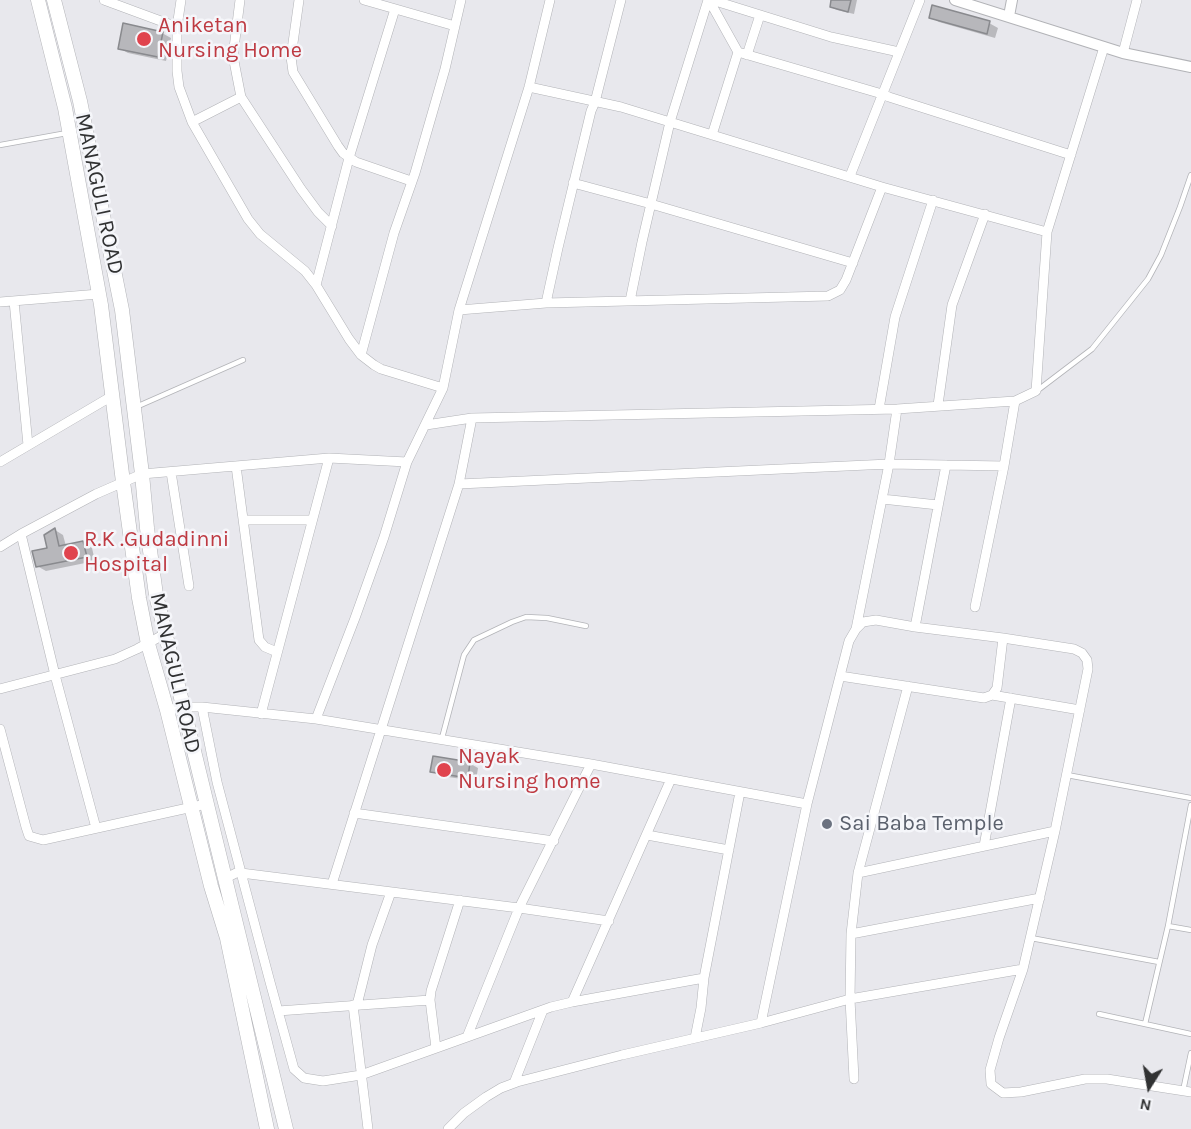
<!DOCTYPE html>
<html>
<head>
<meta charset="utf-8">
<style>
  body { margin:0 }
  #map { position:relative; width:1191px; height:1129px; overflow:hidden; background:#e8e8ed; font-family:Karla,sans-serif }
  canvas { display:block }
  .north { position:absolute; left:1119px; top:1057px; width:60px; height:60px; -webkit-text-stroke:4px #f5f6fa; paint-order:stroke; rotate:191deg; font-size:16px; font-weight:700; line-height:24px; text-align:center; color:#313233 }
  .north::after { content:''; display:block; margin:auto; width:21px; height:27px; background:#313233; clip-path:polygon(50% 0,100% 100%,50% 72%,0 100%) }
</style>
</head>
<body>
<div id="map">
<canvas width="1191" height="1129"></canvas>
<div class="north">N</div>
</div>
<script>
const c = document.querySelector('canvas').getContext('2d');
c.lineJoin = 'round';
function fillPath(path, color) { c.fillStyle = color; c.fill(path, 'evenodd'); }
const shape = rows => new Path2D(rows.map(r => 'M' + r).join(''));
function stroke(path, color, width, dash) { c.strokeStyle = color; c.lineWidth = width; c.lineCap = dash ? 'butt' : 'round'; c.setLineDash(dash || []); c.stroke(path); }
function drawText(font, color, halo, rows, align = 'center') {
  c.font = font + ' Karla,sans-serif'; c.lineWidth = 5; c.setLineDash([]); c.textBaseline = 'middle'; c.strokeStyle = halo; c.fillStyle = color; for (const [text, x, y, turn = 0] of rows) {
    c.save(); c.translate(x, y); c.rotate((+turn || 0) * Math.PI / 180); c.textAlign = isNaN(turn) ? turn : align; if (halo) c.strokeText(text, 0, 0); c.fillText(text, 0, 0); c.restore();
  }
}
const shadow = shape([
  [833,0,857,0,854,14,837,10,831,7],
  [930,17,989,23,998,28,995,38,939,22],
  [162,33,171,38,166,61,128,53,119,48],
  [55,530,63,535,66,546,83,543,92,548,95,561,46,571,37,566,49,550],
  [469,763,478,768,476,781,441,776,432,771]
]);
const building = shape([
  [831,0,851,0,848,12,830,7,831,0],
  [932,5,990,21,987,34,929,18,932,5],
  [123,23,163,32,158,57,118,49,123,23],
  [55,528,59,546,83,541,87,557,36,567,32,551,47,548,44,535,55,528],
  [433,756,470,762,468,778,430,772,433,756]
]);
const service = shape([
  [0,145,67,133],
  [1038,390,1092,349,1148,279,1161,255,1180,207,1191,175],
  [136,407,243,360],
  [442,738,464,655,474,640,512,622,526,617,547,618,586,626],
  [1067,775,1191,798],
  [1168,926,1191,930],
  [1031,938,1159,962],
  [1099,1014,1191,1034],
  [1145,1024,1168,926,1191,805],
  [1183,1091,1191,1053]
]);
const minor = shape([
  [104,0,177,27],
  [181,0,177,27,177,71,179,87,192,122,248,219,260,234,305,271,316,285,349,339,361,355,374,365,381,369,443,388],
  [240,0,233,56,241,97,301,189,318,212,332,226],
  [299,0,291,57,293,72,338,146,343,153,356,162,411,181],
  [364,0,455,26],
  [709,0,738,52,712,135],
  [712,0,831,37,899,52],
  [738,52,882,94,889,97,1071,155],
  [1123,53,1137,0],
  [747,55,760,15],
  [529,87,621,107,882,187,1047,232],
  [192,122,241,97],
  [850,176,920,0],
  [573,183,651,204,853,263],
  [316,285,349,158,395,9],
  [14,301,28,445],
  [630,301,642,242,670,122,708,0],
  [0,302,99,294],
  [546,303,558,248,591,111,595,102,621,0],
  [459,310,546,303,828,296,840,290,846,280,882,187],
  [361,355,394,233,415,173,445,69,461,0],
  [938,405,952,305,985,214],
  [879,409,895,317,933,200],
  [426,425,472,418,897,409,1015,401,1036,391,1047,232,1104,47],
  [0,462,112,396],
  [236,466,259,640,265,647,277,652],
  [171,472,189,586],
  [459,484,889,464,897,409],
  [882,499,938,505],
  [244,520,312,520],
  [21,534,55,675,96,828],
  [0,547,21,534,96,494,142,474,329,458,407,462],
  [975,607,1004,466,1015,401],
  [915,627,946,465],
  [856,629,889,464,1004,466],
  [840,676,984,698,992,695,997,688,1003,638],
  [0,689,115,659,137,649,165,634],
  [992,695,1080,710],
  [202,707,217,782,270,982,294,1069,304,1078,323,1081,361,1075,551,1007,572,1002,704,978],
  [167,710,183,707,202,707,316,719,591,764,807,804,761,1023,850,999,1023,969],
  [261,714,329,458],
  [316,719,355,618,384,537,407,462,443,388,459,310,529,87,550,0],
  [0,729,26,827,29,836,43,840,206,804],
  [807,804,849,641,856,629,863,622,876,620,915,627,1003,638,1074,649,1082,653,1087,660,1088,669,1055,831,1023,969,999,1038,990,1070,991,1084,1003,1093,1021,1092,1085,1079,1107,1079,1191,1092],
  [354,813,554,841],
  [647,835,729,850],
  [984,846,1011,698],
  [858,873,1055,831],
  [224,879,240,871,241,873,519,908,609,921],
  [332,884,459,484,472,418],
  [851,934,1040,898],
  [572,1002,671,779],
  [353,1005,368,1129],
  [357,1005,372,945,391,892],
  [278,1011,430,1000],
  [467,1037,519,908,591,764],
  [695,1038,701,1008,704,978,740,792],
  [436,1048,430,1000,431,991,460,900],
  [854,1079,850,999,851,934,858,873,908,686],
  [514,1083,543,1010],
  [448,1129,464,1113,486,1097,501,1088,517,1082,622,1055,761,1023]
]);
const tertiary = shape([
  [955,0,1123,53,1191,67],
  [1009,16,1012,0]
]);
const primary = shape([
  [38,0,65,108,101,305,123,482,139,598,148,644,167,710,211,886,227,938,267,1129],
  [54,0,80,101,122,310,142,474,147,528,156,595,286,1129]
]);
const markers = [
  [144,39,8,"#e0444e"],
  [71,553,8,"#e0444e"],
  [444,770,8,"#e0444e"],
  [827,824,6,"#6b7280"]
];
const healthNames = [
  ["Aniketan",158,26],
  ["Nursing Home",158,51],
  ["R.K .Gudadinni",84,540],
  ["Hospital",84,565],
  ["Nayak",458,757],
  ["Nursing home",458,782]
];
const streetNames = [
  ["MANAGULI ROAD",99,194,78],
  ["MANAGULI ROAD",175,673,77]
];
const worshipNames = [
  ["Sai Baba Temple",839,824]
];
fillPath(shadow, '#0003');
fillPath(building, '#b7b7bb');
stroke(building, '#898a8e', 1.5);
stroke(service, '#b2b3b7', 6);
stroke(minor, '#b2b3b7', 10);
stroke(tertiary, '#b2b3b7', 12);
stroke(primary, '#b2b3b7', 15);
stroke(service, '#fff', 4.5);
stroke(minor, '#fff', 9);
stroke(tertiary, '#fff', 10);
stroke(primary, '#fff', 14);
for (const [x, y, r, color] of markers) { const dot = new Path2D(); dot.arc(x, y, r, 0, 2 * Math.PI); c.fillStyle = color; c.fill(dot); stroke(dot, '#f5f6fa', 2); }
drawText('22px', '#be3a42', '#f5f6fa', healthNames, 'left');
drawText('22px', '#313233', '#f5f6fa', streetNames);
drawText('22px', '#5b616d', '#f5f6fa', worshipNames, 'left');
</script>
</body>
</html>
